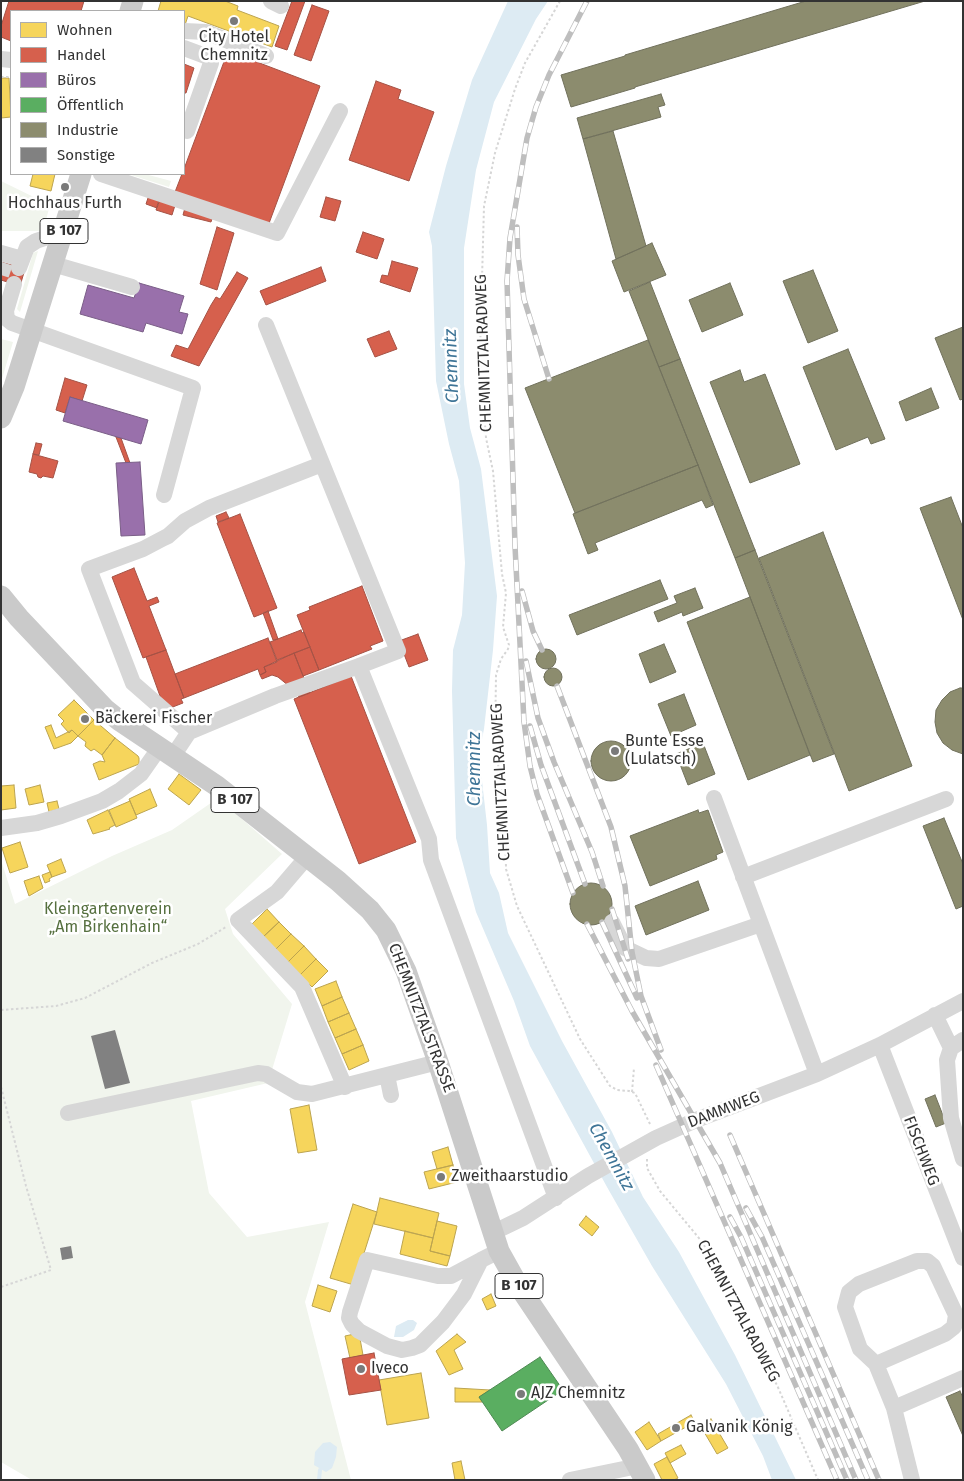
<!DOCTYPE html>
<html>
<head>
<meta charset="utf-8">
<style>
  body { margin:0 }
  #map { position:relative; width:964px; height:1481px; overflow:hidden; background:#fff; font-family:"Fira Sans",sans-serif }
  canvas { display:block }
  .frame { position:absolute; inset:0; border:2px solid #333; pointer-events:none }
  .legend { position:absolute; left:10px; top:10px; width:175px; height:165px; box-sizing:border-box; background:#fff; border:1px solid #adadad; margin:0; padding:6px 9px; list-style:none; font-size:15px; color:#333 }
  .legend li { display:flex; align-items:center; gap:10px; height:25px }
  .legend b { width:25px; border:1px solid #adadad }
</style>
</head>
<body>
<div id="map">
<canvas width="964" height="1481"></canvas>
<div class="frame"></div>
<ul class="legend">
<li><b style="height:14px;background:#f6d55c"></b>Wohnen</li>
<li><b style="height:14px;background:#d6604d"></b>Handel</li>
<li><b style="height:14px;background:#9970ab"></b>Büros</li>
<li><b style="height:14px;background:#5aae61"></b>Öffentlich</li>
<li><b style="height:14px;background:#8c8c6e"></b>Industrie</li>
<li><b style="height:14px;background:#818181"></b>Sonstige</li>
</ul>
</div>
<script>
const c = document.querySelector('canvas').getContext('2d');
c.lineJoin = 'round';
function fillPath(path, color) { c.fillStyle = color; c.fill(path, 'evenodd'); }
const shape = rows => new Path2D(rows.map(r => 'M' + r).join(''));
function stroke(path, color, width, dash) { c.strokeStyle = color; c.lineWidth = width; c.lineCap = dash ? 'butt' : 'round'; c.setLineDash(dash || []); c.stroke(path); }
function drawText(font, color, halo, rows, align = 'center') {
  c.font = font + ' "Fira Sans",sans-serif'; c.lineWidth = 5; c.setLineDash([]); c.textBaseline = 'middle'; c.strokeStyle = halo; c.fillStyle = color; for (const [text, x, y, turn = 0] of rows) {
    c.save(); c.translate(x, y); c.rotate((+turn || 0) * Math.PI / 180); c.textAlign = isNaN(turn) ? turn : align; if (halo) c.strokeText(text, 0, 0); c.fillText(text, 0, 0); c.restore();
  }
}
const green = shape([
  [128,174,145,174,171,181,169,187],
  [1,181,50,205,43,231,1,231],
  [38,251,20,312,17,309,33,253],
  [1,339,13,342,1,382],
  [218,798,282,854,225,909,233,934,292,1004,268,1083,191,1101,209,1193,247,1237,329,1222,305,1302,351,1480,32,1480,1,1462,1,860,15,904,112,856,172,830]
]);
const water = shape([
  [508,1,548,1,536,19,494,102,476,170,464,248,464,384,470,428,481,469,497,596,493,650,484,729,479,754,487,825,490,873,499,893,508,933,562,1041,612,1132,643,1197,679,1252,735,1355,796,1480,772,1480,763,1456,726,1384,652,1266,607,1187,530,1046,514,1001,476,912,456,838,452,691,453,650,462,615,465,563,459,481,449,444,436,381,432,246,429,232,446,166,472,80],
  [408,1320,413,1320,417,1323,414,1330,403,1337,394,1337,396,1326],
  [330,1442,337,1447,336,1457,332,1468,326,1472,314,1465,315,1452,323,1443]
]);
const homes = shape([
  [161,1,225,1,238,6,237,10,279,26,272,47,188,16,184,28,184,11,158,11,161,1],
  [1,78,9,78,11,117,1,118,1,78],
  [33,174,55,174,51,191,30,186,33,174],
  [74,700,94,720,78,736,72,730,69,733,61,724,64,721,58,715,74,700],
  [94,720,115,738,102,755,94,749,91,751,85,746,86,742,78,736,94,720],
  [51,725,56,738,72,730,78,736,71,743,54,749,45,727,51,725],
  [115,738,138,756,139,758,139,764,99,780,93,764,100,761,105,762,102,755,115,738],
  [179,774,201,790,189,805,168,789,179,774],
  [14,785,16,808,1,810,1,786,14,785],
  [40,785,44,802,29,805,25,789,40,785],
  [150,789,157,806,136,815,129,799,150,789],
  [57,801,59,809,49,812,47,803,57,801],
  [130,801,137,818,116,827,109,810,130,801],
  [108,810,115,825,109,828,110,829,93,834,87,820,108,810],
  [20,842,28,867,10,873,2,848,20,842],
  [61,859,66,872,52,877,47,865,61,859],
  [50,872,52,877,49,879,50,881,45,883,42,875,50,872],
  [39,876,43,888,29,896,24,881,39,876],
  [267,909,279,922,263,937,251,925,267,909],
  [279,922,291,934,275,950,263,937,279,922],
  [291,934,304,946,288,962,275,950,291,934],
  [304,946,316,959,300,975,288,962,304,946],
  [316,959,328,971,312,987,300,975,316,959],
  [336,981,342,997,322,1006,315,989,336,981],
  [342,997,349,1013,328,1022,322,1006,342,997],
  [349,1013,356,1029,335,1038,328,1022,349,1013],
  [356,1029,363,1045,342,1054,335,1038,356,1029],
  [363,1045,369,1061,349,1070,342,1054,363,1045],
  [309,1105,317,1150,298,1153,290,1109,309,1105],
  [448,1147,453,1165,437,1169,432,1152,448,1147],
  [453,1165,457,1182,429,1189,424,1172,453,1165],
  [380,1198,439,1213,433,1238,374,1224,380,1198],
  [353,1204,377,1212,354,1285,330,1278,353,1204],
  [586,1216,599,1227,592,1236,579,1225,586,1216],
  [437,1221,457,1226,450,1256,430,1251,437,1221],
  [405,1231,433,1238,430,1251,450,1256,447,1266,400,1254,405,1231],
  [318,1285,337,1291,330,1312,312,1306,318,1285],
  [491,1294,496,1306,487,1310,482,1299,491,1294],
  [359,1333,363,1355,350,1358,345,1336,359,1333],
  [457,1334,466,1342,454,1350,463,1369,449,1375,436,1351,457,1334],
  [421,1373,429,1418,387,1425,379,1380,421,1373],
  [455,1388,490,1390,479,1397,482,1402,455,1402,455,1388],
  [691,1415,695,1422,661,1441,658,1434,691,1415],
  [711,1419,728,1448,717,1454,700,1425,711,1419],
  [649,1422,661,1441,647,1450,635,1432,649,1422],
  [681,1445,686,1454,670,1463,665,1453,681,1445],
  [667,1457,678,1478,674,1480,662,1480,654,1464,667,1457],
  [461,1461,465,1480,455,1480,452,1463,461,1461]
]);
const shops = shape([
  [9,1,84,1,81,11,11,11,11,41,1,37,1,26,9,1],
  [292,1,305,1,287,50,275,46,292,1],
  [312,5,329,11,311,61,294,55,312,5],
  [228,51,320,86,268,226,175,192,182,174,184,174,184,169,228,51],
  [184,64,194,68,186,93,184,93,184,64],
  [376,81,401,90,398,99,434,112,409,181,349,160,376,81],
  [149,195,160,199,157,208,146,204,149,195],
  [160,196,176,202,172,215,156,210,160,196],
  [326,197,341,201,335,221,320,217,326,197],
  [186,204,214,212,211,222,183,215,186,204],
  [217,227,234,233,217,290,200,284,217,227],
  [363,232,384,239,377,259,356,252,363,232],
  [392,261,418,268,410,292,380,282,382,275,388,276,392,261],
  [1,262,25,269,20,286,1,280,1,262],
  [321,267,326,281,266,305,260,291,321,267],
  [237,272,248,278,199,366,171,356,176,345,188,349,211,305,216,297,220,299,237,272],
  [389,331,397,349,375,357,367,339,389,331],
  [65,378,87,385,82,401,70,397,65,413,56,410,65,378],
  [116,437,121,438,130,463,126,463,116,437],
  [36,443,42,444,39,455,33,454,36,443],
  [33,454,58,461,53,478,43,476,41,478,38,477,37,474,29,472,33,454],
  [226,512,229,518,218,522,216,516,226,512],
  [240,514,277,608,254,617,217,523,240,514],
  [134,568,147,601,157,597,159,602,149,606,166,650,143,658,112,577,134,568],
  [362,586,383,641,370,646,372,649,319,670,297,615,310,610,309,607,362,586],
  [268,611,278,639,273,640,263,613,268,611],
  [301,630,302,633,304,632,310,647,277,660,270,642,301,630],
  [418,634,428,660,409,667,399,641,418,634],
  [268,638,277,662,264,667,266,672,260,675,258,669,184,698,175,674,268,638],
  [310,647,319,670,303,676,294,653,310,647],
  [166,650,184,698,181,699,183,703,165,710,146,657,166,650],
  [294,653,310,693,299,697,295,691,278,677,272,675,262,679,260,675,266,672,264,667,294,653],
  [351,676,416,842,359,864,294,699,351,676],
  [374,1353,381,1390,349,1395,342,1359,374,1353]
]);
const offices = shape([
  [139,283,184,296,179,312,188,314,182,334,146,323,143,332,80,314,88,285,134,298,139,283],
  [70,397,148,420,141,444,63,421,70,397],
  [140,462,145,535,121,536,116,463,140,462]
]);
const public = shape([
  [540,1357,563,1390,502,1431,479,1397,540,1357]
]);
const industry = shape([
  [806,1,925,1,635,87,635,88,571,107,561,75,625,56,625,55,806,1],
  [661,94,665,105,658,107,661,117,583,139,577,118,661,94],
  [613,131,646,246,616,259,583,139,613,131],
  [652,243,666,275,624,292,612,261,652,243],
  [813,270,838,331,808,343,783,281,813,270],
  [650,282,680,359,659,367,629,291,650,282],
  [730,283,743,315,702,332,689,300,730,283],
  [963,327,963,399,960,400,935,338,963,327],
  [648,340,698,465,575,513,525,388,648,340],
  [848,349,885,439,871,444,868,437,836,450,803,367,848,349],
  [680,359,755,550,735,558,659,367,680,359],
  [740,370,744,382,765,374,800,464,750,483,710,382,740,370],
  [931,388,939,408,906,421,899,402,931,388],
  [698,465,713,505,706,508,702,500,595,543,598,550,588,554,573,514,698,465],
  [951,497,963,528,963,620,920,508,951,497],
  [823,532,912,766,849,791,759,558,823,532],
  [755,550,834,754,813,762,735,558,755,550],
  [660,580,668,599,577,635,569,615,660,580],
  [695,588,703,608,683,616,682,612,658,622,654,612,677,603,674,596,695,588],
  [750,597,810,755,748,780,687,622,750,597],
  [664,644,676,672,650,683,639,654,664,644],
  '536 659a10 10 0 1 1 20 0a10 10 0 1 1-20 0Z',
  '544 677a9 9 0 1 1 18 0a9 9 0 1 1-18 0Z',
  [960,688,963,688,963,754,952,750,943,743,937,733,935,722,936,710,942,700,950,692,960,688],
  [684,694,696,725,671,736,658,704,684,694],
  '591 761a20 20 0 1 1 40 0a20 20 0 1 1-40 0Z',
  [703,743,715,774,688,785,676,754,703,743],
  [698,810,699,813,708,810,723,852,716,855,717,859,650,886,630,836,698,810],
  [944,818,963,864,963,906,956,909,923,826,944,818],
  [698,881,709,910,646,935,635,906,698,881],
  '570 904a21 21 0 1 1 42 0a21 21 0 1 1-42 0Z',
  [935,1095,946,1123,936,1127,925,1099,935,1095],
  [960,1391,963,1398,963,1436,946,1397,960,1391]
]);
const stream = shape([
  [319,1480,320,1470]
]);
const building = shape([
  [115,1030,130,1083,105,1089,91,1036],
  [71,1246,73,1258,62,1260,60,1248]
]);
const minorTunnel = shape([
  [1,275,5,263]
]);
const path = shape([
  [560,1,525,63,515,89,495,153,484,206,480,353,486,438,493,471,502,574,506,593,503,627,509,645,508,649,501,659,496,675,495,744,505,810,506,869,517,906,580,1039,610,1086,617,1090,629,1091,635,1093,650,1124],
  [1,77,11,77],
  [1,1010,56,1006,85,998,152,963,198,944,226,927],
  [1,1087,26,1186,51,1270,1,1287],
  [632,1092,634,1068],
  [647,1159,647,1168,660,1191,703,1243,754,1347,777,1385,818,1480]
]);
const minor = shape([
  [271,1,281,6],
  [184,31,206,32,266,56],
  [184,48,208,57,211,63,187,131],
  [1,59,11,60],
  [101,174,277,233,340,111],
  [1,253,22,259],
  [53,264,132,287],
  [19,268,27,247,36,241,63,232],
  [14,284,6,311,7,319,12,323,193,388,164,495],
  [266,325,398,651,359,666,429,839,431,860,556,1198],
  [189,732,133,683,89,569,143,549,162,539,168,536,185,521,209,508,322,464],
  [173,756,189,732,275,696,359,666],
  [714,798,817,1074],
  [1,828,37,823,61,816,102,801,119,791,141,774,160,747],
  [307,857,277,892,238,920,302,987,345,1087],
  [743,877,946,799],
  [612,922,625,948,646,958,659,959,761,924],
  [935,1015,951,1048],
  [963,1040,951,1048,947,1060,951,1118,963,1159],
  [880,1045,963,1258],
  [387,1075,391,1095],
  [68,1113,258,1073,266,1074,297,1092,312,1094,438,1062],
  [492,1233,523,1218,588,1176,656,1138,696,1120,817,1074,880,1045,963,1001],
  [481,1260,451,1276,438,1276,367,1260,350,1312,349,1318,352,1324,359,1331,387,1346,402,1350,412,1348,420,1345,443,1322,464,1294,481,1260,499,1251],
  [876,1364,945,1334,954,1327,956,1315,933,1266,927,1261,917,1261,859,1284,849,1292,845,1307,860,1349,876,1364,894,1408],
  [570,1480,638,1466],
  [912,1480,894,1408,963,1378]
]);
const major = shape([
  [130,11,133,1],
  [1,418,14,387,81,174],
  [1,596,19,618,105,709,120,721,217,786,338,881,370,910,386,930,406,971,438,1062,499,1251,518,1285,628,1449,645,1480]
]);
const rail = shape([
  [517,227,518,255,524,299,549,379],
  [522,591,533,631,542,650],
  [526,661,538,718,554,762,592,852,603,886],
  [557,686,611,827,625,886,632,952,641,996,661,1050],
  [530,726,541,765,585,884],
  [573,893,537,794,530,766,524,722,515,546,507,281,510,238,527,138,536,107,549,75,587,1],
  [612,909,628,959],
  [602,922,637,998],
  [587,924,632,1011,720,1163,856,1480],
  [656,1065,837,1480],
  [730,1135,879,1480],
  [746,1208,762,1237,868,1480],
  [730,1217,741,1237,847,1480]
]);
const markers = [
  [234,21,5,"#7a7a7a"],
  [65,187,5,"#7a7a7a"],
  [85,719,5,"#7a7a7a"],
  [615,751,5,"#7a7a7a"],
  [441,1177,5,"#7a7a7a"],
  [361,1369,5,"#7a7a7a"],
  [521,1394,5,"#7a7a7a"],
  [676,1428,5,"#7a7a7a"]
];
const shields = [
  [64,231,48],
  [235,800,48],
  [519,1286,48]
];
const shieldNames = [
  ["B 107",64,231],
  ["B 107",235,800],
  ["B 107",519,1286]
];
const poiNames = [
  ["City Hotel",234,38,"center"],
  ["Chemnitz",234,56,"center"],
  ["Hochhaus Furth",65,204,"center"],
  ["Bäckerei Fischer",95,719],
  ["Bunte Esse",625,742],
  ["(Lulatsch)",625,760],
  ["Zweithaarstudio",451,1177],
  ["Iveco",371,1369],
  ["AJZ Chemnitz",531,1394],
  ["Galvanik König",686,1428]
];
const streetNames = [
  ["CHEMNITZTALRADWEG",484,353,-92],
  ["CHEMNITZTALRADWEG",501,782,-93],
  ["CHEMNITZTALSTRASSE",421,1018,69],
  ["DAMMWEG",724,1110,-21],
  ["FISCHWEG",921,1151,69],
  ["CHEMNITZTALRADWEG",738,1311,62]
];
const parkNames = [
  ["Kleingartenverein",108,910],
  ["„Am Birkenhain“",108,928]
];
const waterNames = [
  ["Chemnitz",452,366,-92],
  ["Chemnitz",475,769,-90],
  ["Chemnitz",611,1157,61]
];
fillPath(green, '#f1f5ed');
fillPath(water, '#ddebf3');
fillPath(homes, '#f6d55c');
stroke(homes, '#bca450', 1);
fillPath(shops, '#d6604d');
stroke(shops, '#a55245', 1);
fillPath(offices, '#9970ab');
stroke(offices, '#7a5e87', 1);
fillPath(public, '#5aae61');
stroke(public, '#4e8953', 1);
fillPath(industry, '#8c8c6e');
stroke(industry, '#71715c', 1);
stroke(stream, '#ddebf3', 4);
fillPath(building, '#818181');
stroke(minorTunnel, '#d6d6d6', 16, [16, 8]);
stroke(path, '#d6d6d6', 2, [2.5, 2.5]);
stroke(minor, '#d7d7d7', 16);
stroke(major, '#cacaca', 21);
stroke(rail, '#bebebe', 5.5);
stroke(rail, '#fff', 4, [11]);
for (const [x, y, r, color] of markers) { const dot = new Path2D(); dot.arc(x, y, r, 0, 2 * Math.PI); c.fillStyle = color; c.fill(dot); stroke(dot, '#fff', 2); }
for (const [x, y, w] of shields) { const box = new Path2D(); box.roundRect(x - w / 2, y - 12.5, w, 25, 4); c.fillStyle = '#fff'; c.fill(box); stroke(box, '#333', 1); }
drawText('bold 15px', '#333', null, shieldNames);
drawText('16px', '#333', '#fff', poiNames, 'left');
drawText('16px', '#333', '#fff', streetNames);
drawText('16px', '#56703f', '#fff', parkNames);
drawText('italic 18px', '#3f7597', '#fff', waterNames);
</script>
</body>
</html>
